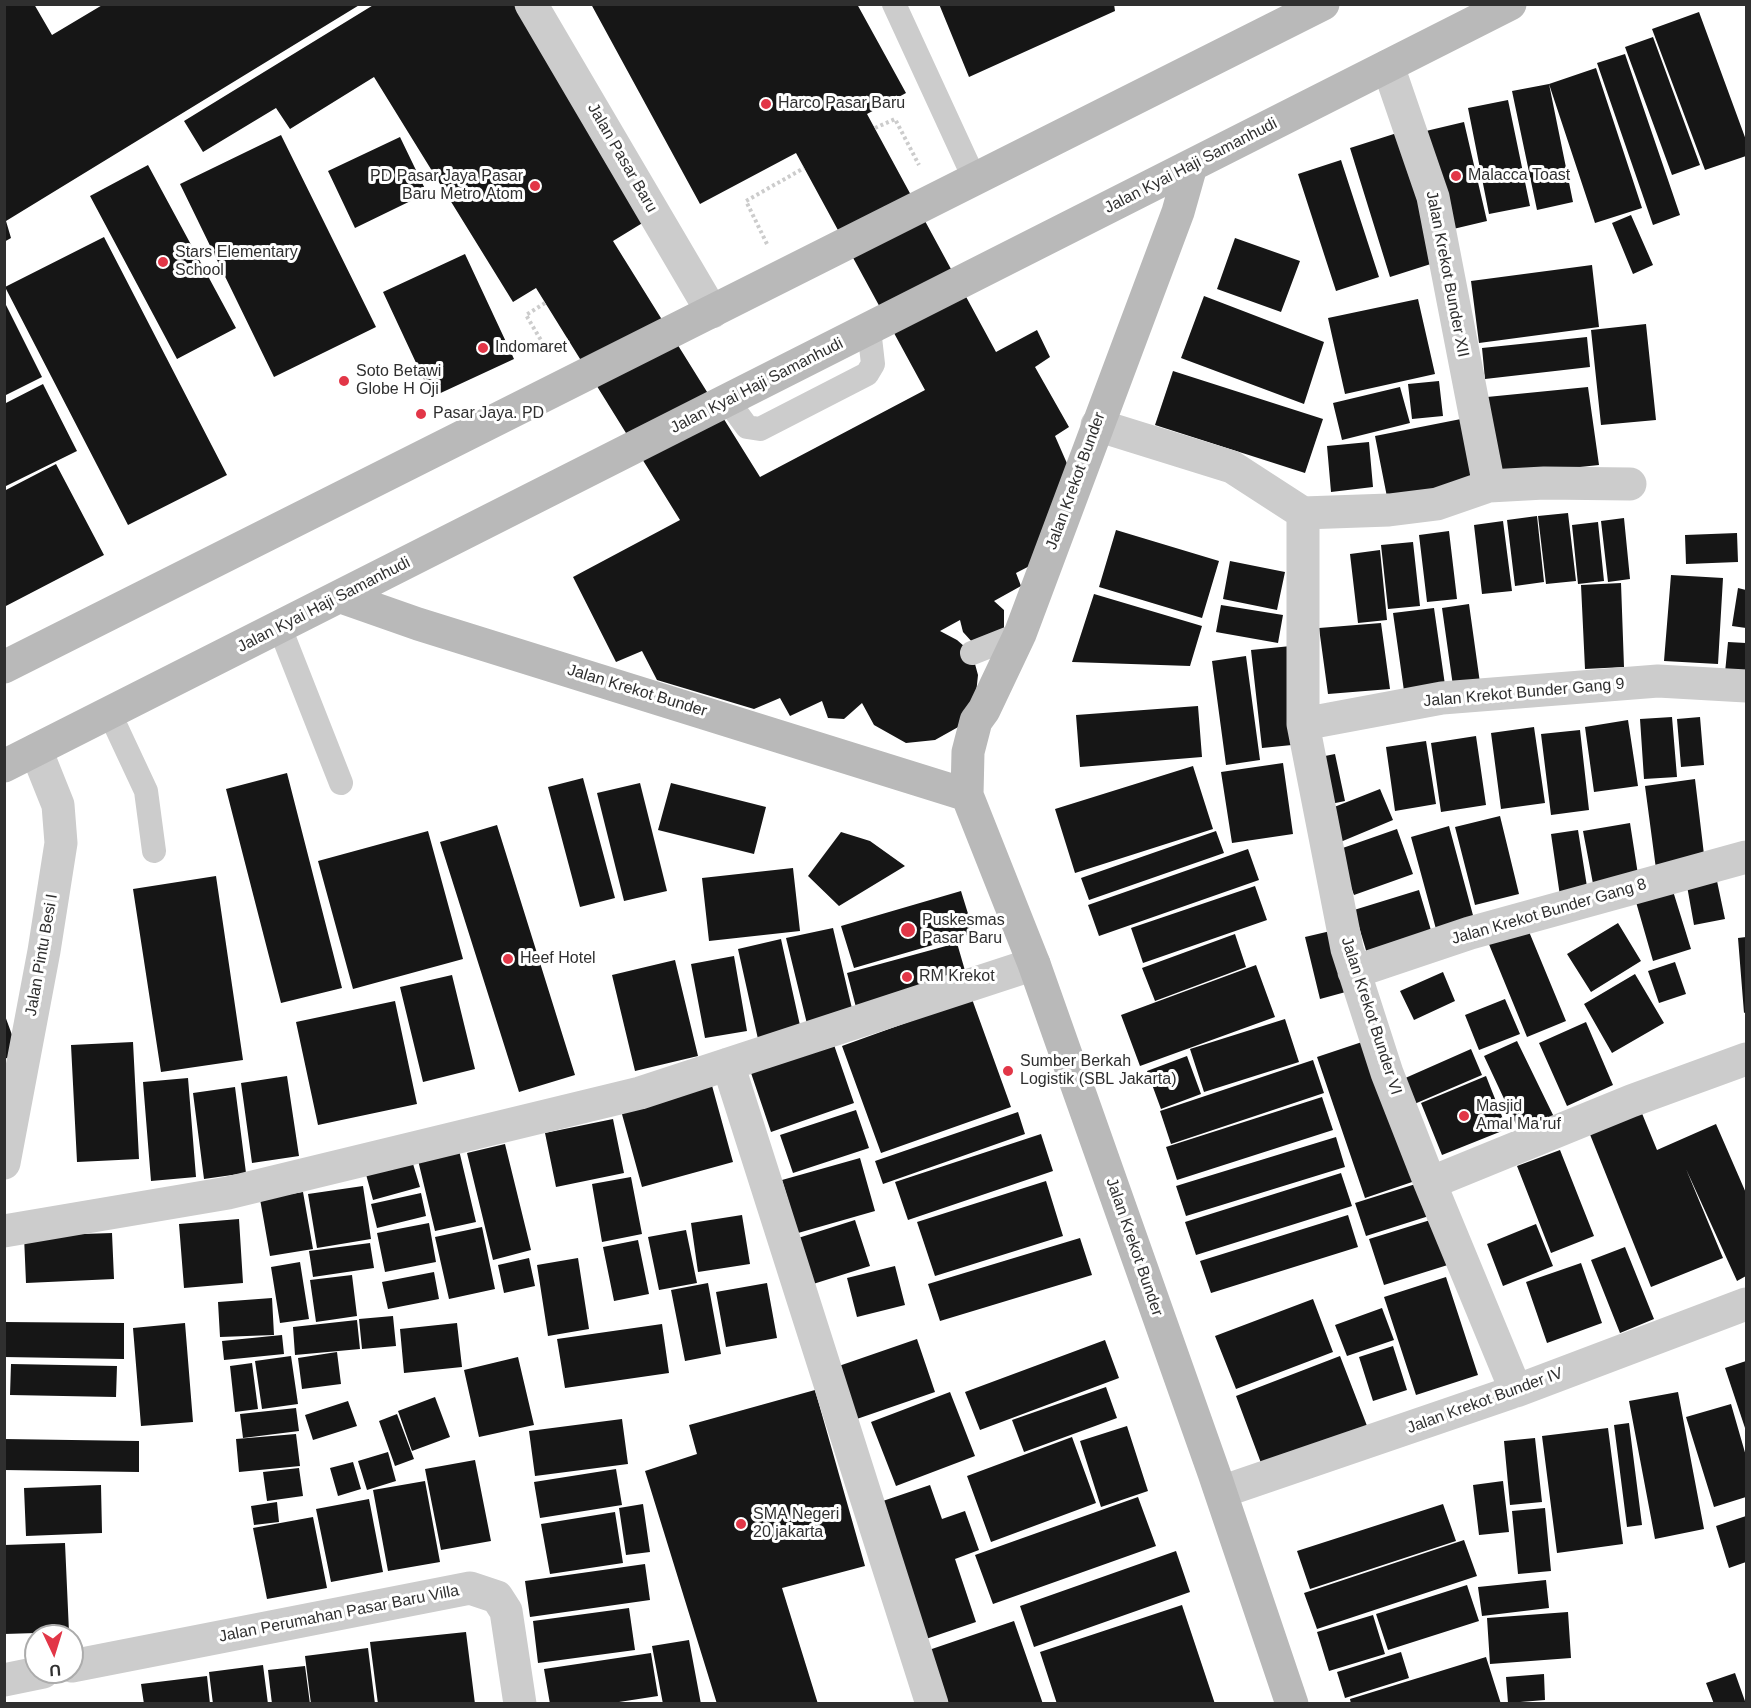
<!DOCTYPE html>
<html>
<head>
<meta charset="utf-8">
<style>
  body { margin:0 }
  #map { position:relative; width:1751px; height:1708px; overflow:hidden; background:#fff; font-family:Arial,sans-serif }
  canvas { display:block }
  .frame { position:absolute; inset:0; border:6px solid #2f2f2f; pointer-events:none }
  .north { position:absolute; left:24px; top:1624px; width:60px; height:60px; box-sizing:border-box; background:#fff; border:2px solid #acacac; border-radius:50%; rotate:176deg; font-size:16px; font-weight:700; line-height:24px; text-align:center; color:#2f2f2f }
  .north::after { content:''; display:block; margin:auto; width:21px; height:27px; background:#e23647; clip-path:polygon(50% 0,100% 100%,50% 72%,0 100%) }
</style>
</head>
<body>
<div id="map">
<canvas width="1751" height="1708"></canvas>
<div class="frame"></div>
<div class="north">U</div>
</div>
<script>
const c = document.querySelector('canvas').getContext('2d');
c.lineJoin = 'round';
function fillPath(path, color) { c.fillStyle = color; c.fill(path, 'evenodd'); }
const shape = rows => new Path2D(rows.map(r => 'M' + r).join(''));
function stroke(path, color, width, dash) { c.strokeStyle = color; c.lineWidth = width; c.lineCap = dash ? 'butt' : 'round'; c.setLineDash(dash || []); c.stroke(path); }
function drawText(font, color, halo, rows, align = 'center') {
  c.font = font + ' Arial,sans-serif'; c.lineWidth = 6; c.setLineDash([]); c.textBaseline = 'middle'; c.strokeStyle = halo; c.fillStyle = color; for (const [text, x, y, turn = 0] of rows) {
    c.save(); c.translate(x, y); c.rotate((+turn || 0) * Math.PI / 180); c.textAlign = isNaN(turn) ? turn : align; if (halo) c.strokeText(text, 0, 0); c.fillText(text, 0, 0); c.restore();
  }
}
const building = shape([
  [4,4,34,4,52,35,104,4,361,4,6,221,11,238,4,242],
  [375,4,517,4,649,219,613,241,760,477,925,390,796,153,700,204,591,4,857,4,906,93,867,114,996,352,1037,330,1050,357,1035,367,1069,427,1055,436,1069,468,1047,557,1016,573,1021,586,994,601,1004,610,1004,629,973,643,963,632,960,620,940,631,957,640,972,653,978,675,975,703,960,726,935,740,906,743,874,725,862,703,844,719,828,718,822,701,790,716,780,698,754,709,657,680,642,651,616,662,573,577,680,520,536,288,513,302,374,77,290,129,276,108,203,152,184,121],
  [939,4,1114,4,1115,11,969,77],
  [1699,12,1746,140,1746,156,1705,170,1652,29],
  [1653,37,1700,165,1672,175,1625,47],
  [1625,54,1680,215,1653,225,1597,63],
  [1596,68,1642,208,1595,223,1549,84,1573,202,1537,210,1512,91,1549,84],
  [1508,100,1530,206,1489,214,1468,108],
  [1464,122,1487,221,1449,230,1426,131],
  [1397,133,1437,262,1390,277,1350,148],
  [281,135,376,327,274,377,180,184],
  [400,137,427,193,355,228,328,171],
  [1341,160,1379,277,1336,291,1298,174],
  [148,165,236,328,177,359,90,196],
  [1631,215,1653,265,1633,274,1612,223],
  [104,237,227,475,128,525,5,287],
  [1235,238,1300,261,1281,312,1217,289],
  [465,254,514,359,432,397,383,292],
  [1592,265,1599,327,1479,343,1471,281],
  [1204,296,1324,342,1304,404,1181,358],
  [1418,299,1435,374,1345,394,1328,318],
  [4,301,42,377,4,396],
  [1646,324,1656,420,1601,425,1591,330],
  [1587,337,1590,367,1485,379,1482,348],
  [1173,371,1323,419,1305,473,1155,425],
  [1439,381,1443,416,1412,419,1408,384],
  [43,384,77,451,4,487,4,404],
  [1400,387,1410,423,1342,440,1333,403],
  [1588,387,1599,465,1494,476,1487,397],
  [1461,419,1475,485,1388,502,1375,436],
  [1369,442,1373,487,1331,492,1327,446],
  [56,464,104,555,4,607,4,491],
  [1568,513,1576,581,1546,584,1538,516],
  [1537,516,1544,582,1515,586,1507,520],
  [1624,518,1630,579,1608,582,1601,521],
  [1503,521,1512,591,1482,594,1474,525],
  [1598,522,1604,581,1578,584,1572,525],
  [1116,530,1219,561,1202,618,1099,587],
  [1449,531,1457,599,1427,602,1419,535],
  [1737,533,1738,562,1686,564,1685,535],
  [1413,542,1420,606,1388,609,1381,545],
  [1380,550,1387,620,1358,623,1350,554],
  [1230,561,1285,572,1277,610,1223,599],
  [1671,575,1723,578,1718,664,1664,661],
  [1621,583,1624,667,1585,669,1581,585],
  [1738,588,1746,590,1746,628,1732,626],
  [1094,594,1202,626,1190,666,1072,662],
  [1469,604,1480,683,1453,686,1442,608],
  [1221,605,1283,615,1278,643,1216,632],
  [1434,608,1445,685,1404,691,1393,613],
  [1381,623,1390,689,1328,694,1319,628],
  [1728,642,1746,643,1746,684,1724,683],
  [1291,646,1302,744,1262,748,1251,650],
  [1246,656,1260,760,1226,765,1212,661],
  [1198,706,1202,757,1080,767,1076,715],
  [1672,717,1677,777,1644,779,1640,719],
  [1700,717,1704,765,1681,767,1677,719],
  [1628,720,1638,786,1594,792,1585,727],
  [1534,727,1545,803,1501,809,1491,733],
  [1580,730,1589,810,1551,815,1541,734],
  [1476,736,1486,805,1441,812,1431,743],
  [1426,741,1436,804,1395,811,1386,747],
  [1335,754,1345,801,1321,806,1310,759],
  [1283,763,1293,834,1232,843,1221,772],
  [1193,766,1213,829,1075,873,1055,809],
  [287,773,342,988,281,1003,226,789],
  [583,778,615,898,580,907,548,787],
  [1695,779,1705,863,1656,869,1645,786],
  [640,783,667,891,624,901,597,793],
  [671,783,766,807,754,854,658,830],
  [1380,789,1393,820,1338,843,1324,811],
  [1500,816,1519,894,1475,905,1455,827],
  [1630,823,1639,881,1594,889,1583,831],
  [497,825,575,1075,519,1092,440,842],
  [1449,826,1474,919,1436,929,1411,837],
  [1397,829,1413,874,1354,895,1337,850],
  [1578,830,1588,893,1560,896,1551,834],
  [428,831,463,959,353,989,318,861],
  [1216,831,1224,853,1089,900,1081,878],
  [841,832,870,841,905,866,839,906,808,876],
  [1248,849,1259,880,1099,936,1088,905],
  [793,868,800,931,709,941,702,878],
  [216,876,243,1060,161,1072,133,889],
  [1717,881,1725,919,1694,925,1687,886],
  [1255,886,1267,920,1143,963,1131,928],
  [1419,890,1433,937,1368,957,1354,910],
  [961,891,974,933,854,968,841,926],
  [1673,891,1691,949,1653,961,1636,902],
  [1525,922,1566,1021,1527,1037,1486,937],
  [1618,923,1641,961,1591,992,1567,954],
  [833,928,854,1017,808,1028,786,938],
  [1339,929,1353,990,1320,999,1305,937],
  [1235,934,1246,967,1155,1001,1142,968],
  [1746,937,1746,1012,1744,1013,1738,938],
  [781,939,801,1030,758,1039,738,949],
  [957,943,968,981,857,1011,847,973],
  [734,956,747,1031,705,1038,691,964],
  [675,960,698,1056,635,1071,612,975],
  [1675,962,1686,994,1659,1003,1648,971],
  [1256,965,1275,1017,1140,1066,1121,1015],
  [1443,972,1455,1001,1414,1020,1400,991],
  [1635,974,1664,1023,1612,1053,1584,1004],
  [452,975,475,1069,423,1082,400,987],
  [972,999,1011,1107,881,1153,842,1046],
  [1505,999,1520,1034,1479,1050,1465,1015],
  [395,1001,417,1104,318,1125,296,1022],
  [4,1013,19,1054,4,1059],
  [1285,1019,1299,1062,1204,1092,1190,1049],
  [1586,1022,1613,1085,1567,1106,1539,1043],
  [1371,1039,1418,1180,1365,1198,1317,1057],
  [1517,1041,1554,1117,1520,1133,1484,1056],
  [133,1042,139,1159,77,1162,71,1045],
  [833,1042,854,1103,771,1132,750,1070],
  [1471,1049,1482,1075,1405,1108,1394,1083],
  [1187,1056,1201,1094,1161,1109,1147,1071],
  [1313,1060,1324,1093,1171,1144,1160,1111],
  [287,1076,299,1156,252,1163,241,1083],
  [1486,1076,1507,1129,1442,1155,1421,1103],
  [188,1078,196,1177,151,1181,143,1082],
  [711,1082,733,1162,642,1187,620,1107],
  [235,1087,246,1173,204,1179,193,1093],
  [1322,1097,1333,1130,1177,1180,1166,1147],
  [856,1110,869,1148,793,1173,780,1135],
  [1641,1111,1657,1150,1716,1124,1746,1193,1746,1276,1737,1281,1686,1169,1723,1258,1651,1287,1589,1132],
  [1018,1112,1025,1134,883,1184,875,1161],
  [613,1119,624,1173,556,1187,545,1133],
  [1041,1134,1053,1171,908,1220,895,1182],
  [1336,1137,1345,1167,1186,1216,1176,1186],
  [505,1144,531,1250,493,1260,467,1153],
  [458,1146,476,1222,435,1231,417,1156],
  [1560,1150,1594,1236,1551,1253,1517,1166],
  [410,1154,420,1187,373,1200,364,1167],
  [860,1158,875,1211,798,1233,782,1180],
  [1341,1173,1352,1206,1196,1255,1185,1222],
  [631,1177,642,1234,602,1242,592,1184],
  [1046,1181,1063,1236,935,1276,917,1222],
  [1422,1182,1432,1215,1366,1236,1355,1203],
  [363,1186,371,1239,317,1248,308,1194],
  [303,1192,313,1249,270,1256,260,1199],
  [421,1193,426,1216,377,1228,371,1204],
  [742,1215,750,1264,698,1272,691,1223],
  [1348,1215,1358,1247,1211,1293,1200,1261],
  [1440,1217,1454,1263,1384,1285,1369,1239],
  [239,1219,243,1283,184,1288,179,1224],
  [855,1220,870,1266,810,1285,795,1239],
  [429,1223,436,1262,385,1272,377,1233],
  [1536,1224,1553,1266,1503,1286,1487,1244],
  [482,1227,495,1289,449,1299,435,1237],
  [686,1230,697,1283,659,1290,648,1237],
  [112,1233,114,1279,26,1283,24,1236],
  [1080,1238,1092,1275,940,1321,928,1284],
  [638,1240,649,1294,614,1301,603,1247],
  [370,1243,374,1268,313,1277,309,1251],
  [1625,1247,1654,1319,1620,1333,1591,1260],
  [529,1258,535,1286,504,1293,498,1265],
  [578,1258,589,1329,548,1336,537,1265],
  [300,1262,309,1319,280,1323,271,1267],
  [1581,1263,1602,1323,1547,1343,1526,1282],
  [895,1266,905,1305,857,1317,847,1278],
  [434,1272,439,1299,388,1309,382,1282],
  [352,1275,357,1316,316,1322,310,1280],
  [1446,1277,1478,1375,1416,1395,1384,1297],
  [708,1283,721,1354,685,1361,671,1290],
  [767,1283,777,1338,726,1347,716,1292],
  [272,1298,274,1335,220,1337,218,1302],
  [1313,1299,1333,1352,1236,1389,1215,1336],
  [1382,1308,1394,1340,1347,1356,1335,1325],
  [393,1316,396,1346,362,1349,359,1319],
  [357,1320,360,1349,295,1355,293,1327],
  [4,1322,124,1323,124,1359,4,1357],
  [185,1323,193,1422,141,1426,133,1328],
  [457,1323,462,1367,404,1373,400,1329],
  [662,1324,669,1373,565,1388,557,1339],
  [282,1335,284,1354,224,1360,222,1341],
  [917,1339,935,1392,851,1421,833,1368],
  [1105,1340,1119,1378,980,1430,965,1392],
  [1393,1346,1407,1390,1373,1401,1359,1357],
  [337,1352,341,1384,302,1389,298,1358],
  [291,1356,298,1404,262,1409,255,1361],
  [1340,1356,1369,1431,1264,1471,1236,1396],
  [518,1357,534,1425,479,1437,464,1370],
  [1746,1361,1746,1431,1725,1368],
  [252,1363,258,1409,235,1412,230,1366],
  [11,1364,117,1366,116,1397,10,1395],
  [1106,1387,1117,1418,1024,1452,1012,1420],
  [815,1390,865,1566,782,1588,818,1704,717,1704,645,1471,697,1454,689,1425],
  [950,1392,975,1456,896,1486,871,1422],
  [1678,1392,1704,1529,1655,1539,1629,1401],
  [435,1397,450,1437,412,1451,398,1411],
  [348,1401,357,1426,313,1440,305,1415],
  [1731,1404,1746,1456,1746,1497,1714,1507,1686,1417],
  [296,1408,299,1431,243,1438,240,1414],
  [397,1414,414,1459,395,1466,379,1421],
  [622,1419,628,1464,535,1476,529,1431],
  [1629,1423,1642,1525,1627,1527,1614,1425],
  [1127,1426,1148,1491,1101,1507,1080,1441],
  [1608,1428,1623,1544,1557,1553,1542,1436],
  [296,1434,300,1466,239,1472,236,1439],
  [1072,1437,1096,1503,991,1542,967,1476],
  [1535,1438,1542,1502,1510,1505,1504,1441],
  [4,1439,139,1441,139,1472,4,1470],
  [388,1452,396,1481,367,1490,358,1461],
  [475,1460,491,1541,441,1550,425,1469],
  [353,1462,361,1489,338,1496,330,1468],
  [299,1468,303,1496,267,1501,263,1472],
  [616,1469,622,1505,540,1518,534,1482],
  [425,1481,440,1562,388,1571,373,1490],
  [1503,1481,1509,1532,1479,1535,1473,1485],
  [101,1485,102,1533,26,1536,24,1488],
  [930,1485,942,1519,965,1511,979,1550,955,1559,976,1622,920,1641,874,1504],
  [1138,1497,1156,1546,993,1604,975,1555],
  [369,1499,383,1572,331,1582,316,1509],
  [277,1502,279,1522,254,1525,251,1506],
  [643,1504,650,1552,626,1555,619,1508],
  [1443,1504,1456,1541,1310,1589,1297,1551],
  [1545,1508,1551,1571,1518,1574,1512,1511],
  [615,1512,623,1563,550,1574,541,1524],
  [1746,1516,1746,1562,1729,1568,1716,1526],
  [313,1517,327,1588,267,1599,253,1528],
  [1464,1540,1477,1576,1317,1629,1304,1593],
  [65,1543,69,1632,4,1634,4,1545],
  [1176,1551,1190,1592,1034,1647,1020,1606],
  [645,1564,650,1600,530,1617,525,1581],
  [1546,1580,1549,1608,1482,1616,1478,1587],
  [1467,1585,1479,1621,1388,1650,1376,1614],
  [1182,1605,1215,1704,1057,1704,1040,1652],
  [629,1608,635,1650,538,1663,533,1621],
  [1568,1612,1571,1658,1490,1664,1487,1618],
  [1373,1615,1385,1654,1329,1671,1317,1632],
  [1014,1621,1043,1704,941,1704,923,1652],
  [466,1632,475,1704,378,1704,370,1642],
  [689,1640,701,1704,663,1704,652,1646],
  [368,1648,375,1704,311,1704,305,1656],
  [1401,1652,1409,1678,1345,1698,1337,1672],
  [651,1653,658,1696,606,1704,550,1704,544,1669],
  [1486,1657,1501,1704,1351,1704,1350,1699],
  [263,1665,268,1704,213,1704,209,1672],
  [305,1666,310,1704,272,1704,268,1670],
  [1735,1673,1746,1704,1714,1704,1706,1683],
  [1544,1674,1545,1700,1508,1703,1506,1677],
  [207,1676,210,1704,144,1704,141,1684]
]);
const path = shape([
  [875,128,895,119,919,165],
  [767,244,746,201,804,168],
  [545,303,526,315,548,352]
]);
const lane = shape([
  [894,4,975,180],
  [728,401,747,427,760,429,867,374,873,364,869,329],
  [280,628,341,783],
  [972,653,1020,634],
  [110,714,146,791,154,851]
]);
const street = shape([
  [531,4,712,312],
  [1388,66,1433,197,1489,486],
  [1097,425,1232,467,1303,513,1389,510,1437,504,1489,486,1544,483,1630,484],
  [1303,513,1303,724,1347,949,1387,1073,1430,1183,1516,1391],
  [1303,724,1442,698,1658,681,1746,686],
  [1354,972,1470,933,1746,857],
  [728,1064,932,1704],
  [4,1163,44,951,61,843,58,805,36,750],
  [1430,1183,1631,1101,1746,1059],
  [4,1231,228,1193,640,1093,1034,964],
  [1221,1492,1516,1391,1746,1304],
  [72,1666,470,1588,497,1597,506,1611,520,1704],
  [4,1680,43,1672]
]);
const secondary = shape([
  [1191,166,1178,212,1020,634,984,710,976,721,968,752,967,795,1034,964,1214,1473,1292,1704],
  [341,597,418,624,967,795],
  [4,667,1323,4],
  [4,766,1510,4]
]);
const markers = [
  [766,104,6,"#e23647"],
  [1456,176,6,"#e23647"],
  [535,186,6,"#e23647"],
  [163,262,6,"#e23647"],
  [483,348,6,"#e23647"],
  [344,381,6,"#e23647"],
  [421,414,6,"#e23647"],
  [908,930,8,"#e23647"],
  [508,959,6,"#e23647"],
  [907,977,6,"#e23647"],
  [1008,1071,6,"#e23647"],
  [1464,1116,6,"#e23647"],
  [741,1524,6,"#e23647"]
];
const poiNames = [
  ["Harco Pasar Baru",778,104],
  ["Malacca Toast",1468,176],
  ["PD Pasar Jaya Pasar",523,177,"right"],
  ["Baru Metro Atom",523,195,"right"],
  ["Stars Elementary",175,253],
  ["School",175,271],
  ["Indomaret",495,348],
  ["Soto Betawi",356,372],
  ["Globe H Oji",356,390],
  ["Pasar Jaya. PD",433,414],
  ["Puskesmas",922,921],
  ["Pasar Baru",922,939],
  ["Heef Hotel",520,959],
  ["RM Krekot",919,977],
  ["Sumber Berkah",1020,1062],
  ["Logistik (SBL Jakarta)",1020,1080],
  ["Masjid",1476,1107],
  ["Amal Ma'ruf",1476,1125],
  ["SMA Negeri",753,1515],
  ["20 jakarta",753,1533]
];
const streetNames = [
  ["Jalan Pasar Baru",622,158,60],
  ["Jalan Kyai Haji Samanhudi",1191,166,-27],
  ["Jalan Krekot Bunder XII",1447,274,79],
  ["Jalan Kyai Haji Samanhudi",757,386,-27],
  ["Jalan Krekot Bunder",1076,481,-70],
  ["Jalan Kyai Haji Samanhudi",324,605,-27],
  ["Jalan Krekot Bunder",637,691,17],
  ["Jalan Krekot Bunder Gang 9",1524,693,-5],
  ["Jalan Krekot Bunder Gang 8",1549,912,-16],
  ["Jalan Pintu Besi I",42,955,-80],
  ["Jalan Krekot Bunder VI",1371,1016,72],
  ["Jalan Krekot Bunder",1134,1247,71],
  ["Jalan Krekot Bunder IV",1485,1401,-20],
  ["Jalan Perumahan Pasar Baru Villa",339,1614,-11]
];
fillPath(building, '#161616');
stroke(path, '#ccc', 4, [3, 3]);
stroke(lane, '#ccc', 24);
stroke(street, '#ccc', 33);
stroke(secondary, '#b9b9b9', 33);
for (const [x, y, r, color] of markers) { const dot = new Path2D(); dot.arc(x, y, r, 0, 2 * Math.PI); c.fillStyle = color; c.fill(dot); stroke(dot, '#fff', 2); }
drawText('16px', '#2f2f2f', '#fff', poiNames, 'left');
drawText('16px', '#2f2f2f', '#fff', streetNames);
</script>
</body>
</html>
